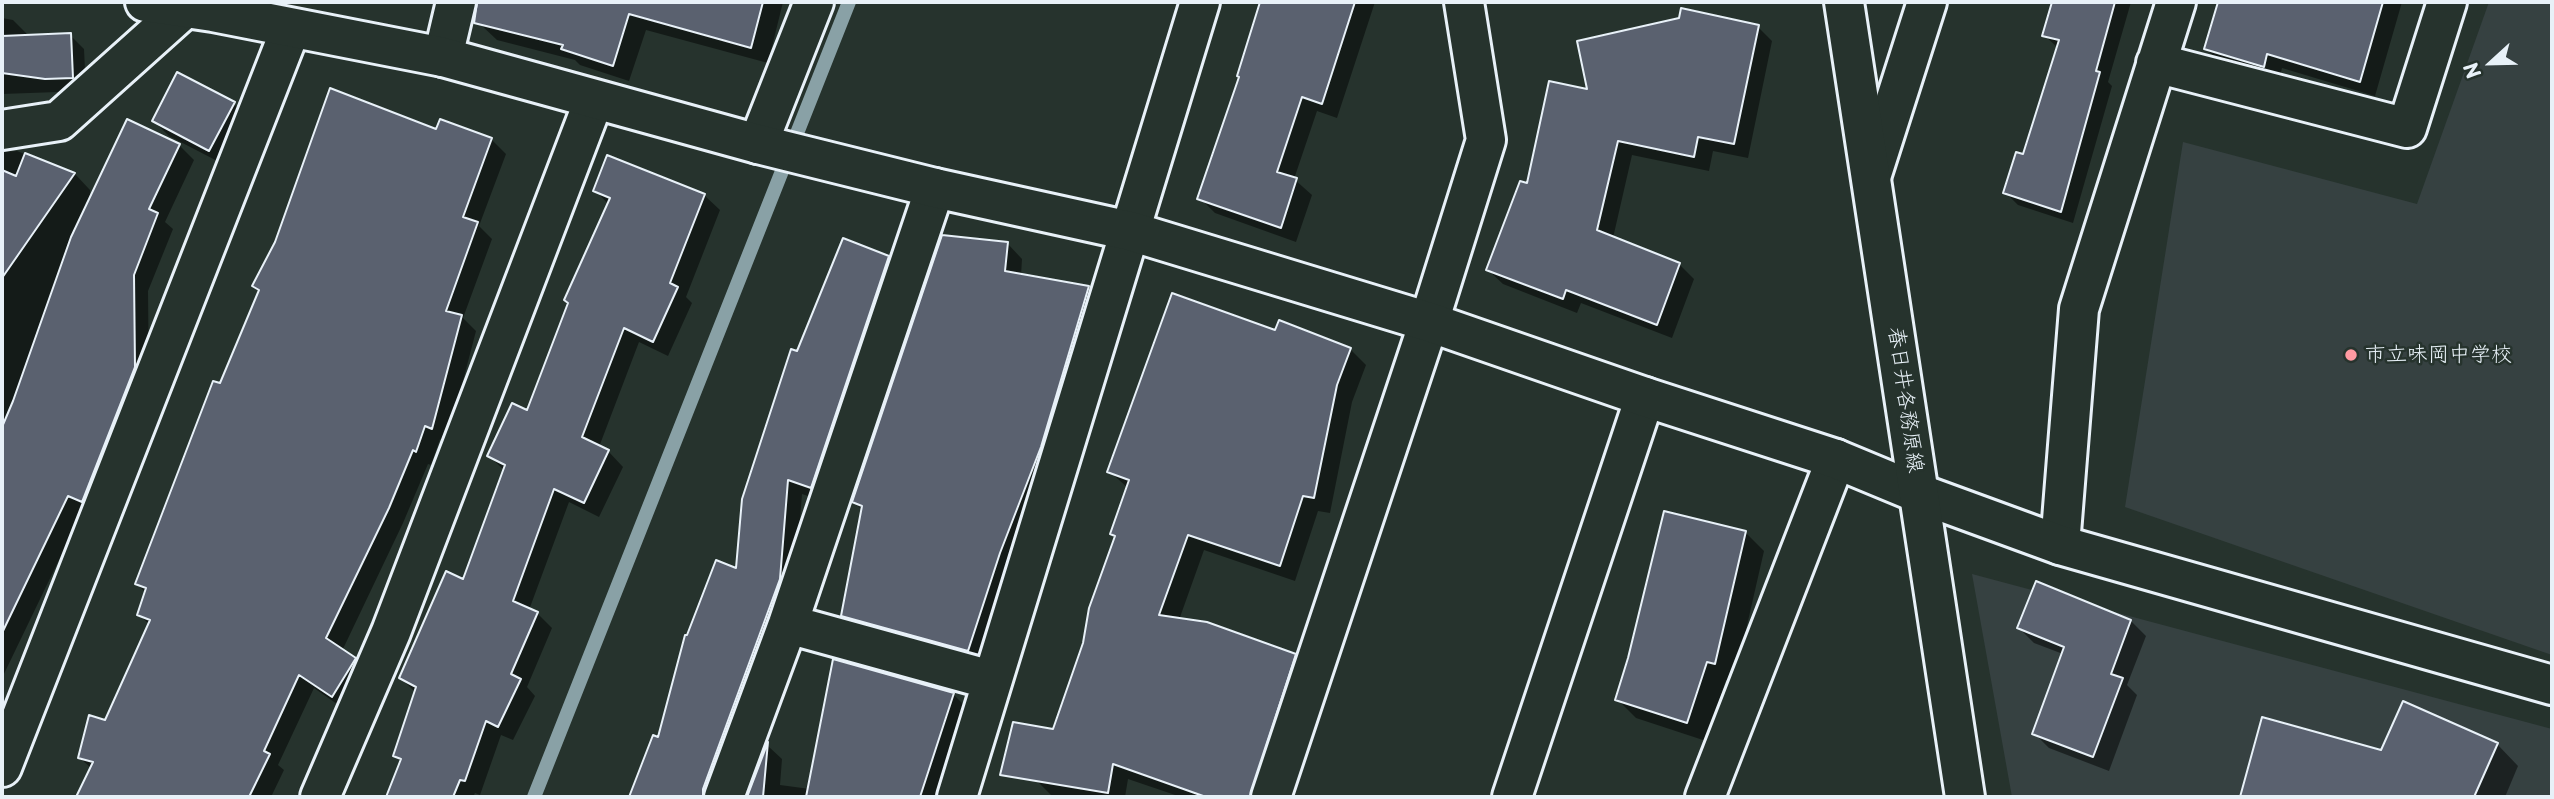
<!DOCTYPE html>
<html>
<head>
<meta charset="utf-8">
<style>
  body { margin:0 }
  #map { position:relative; width:2554px; height:799px; overflow:hidden; background:#26332d; font-family:"Playpen Sans",sans-serif }
  canvas { display:block }
  .frame { position:absolute; inset:0; border:4px solid #e8f1f8; pointer-events:none }
  .north { position:absolute; left:2456px; top:28px; width:70px; height:70px; -webkit-text-stroke:5px #26332d; paint-order:stroke; rotate:248deg; font-size:19px; font-weight:700; line-height:28px; text-align:center; color:#e8f1f8 }
  .north::after { content:''; display:block; margin:auto; width:24px; height:32px; background:#e8f1f8; clip-path:polygon(50% 0,100% 100%,50% 72%,0 100%) }
</style>
</head>
<body>
<div id="map">
<canvas width="2554" height="799"></canvas>
<div class="frame"></div>
<div class="north">N</div>
</div>
<script>
const c = document.querySelector('canvas').getContext('2d');
c.lineJoin = 'round';
function fillPath(path, color) { c.fillStyle = color; c.fill(path, 'evenodd'); }
const shape = rows => new Path2D(rows.map(r => 'M' + r).join(''));
function stroke(path, color, width, dash) { c.strokeStyle = color; c.lineWidth = width; c.lineCap = dash ? 'butt' : 'round'; c.setLineDash(dash || []); c.stroke(path); }
function drawText(font, color, halo, rows, align = 'center') {
  c.font = font + ' "Playpen Sans","Klee One",sans-serif'; c.lineWidth = 5; c.setLineDash([]); c.textBaseline = 'middle'; c.strokeStyle = halo; c.fillStyle = color; for (const [text, x, y, turn = 0] of rows) {
    c.save(); c.translate(x, y); c.rotate((+turn || 0) * Math.PI / 180); c.textAlign = isNaN(turn) ? turn : align; if (halo) c.strokeText(text, 0, 0); c.fillText(text, 0, 0); c.restore();
  }
}
const built = shape([
  [2489,2,2552,2,2552,655,2125,507,2183,142,2417,204],
  [1972,574,2552,729,2552,797,2012,797]
]);
const shadow = shape([
  [331,2,351,2,350,4],
  [486,2,783,2,768,63,646,30,629,81,580,65,575,60,497,40,480,24],
  [1268,2,1375,2,1337,118,1317,111,1294,179,1312,195,1296,242,1215,213,1200,198,1258,39],
  [2054,2,2131,2,2108,82,2112,86,2073,223,2018,205,2005,192,2024,156,2058,48,2044,35],
  [2219,2,2402,2,2375,96,2282,68,2279,81,2222,64,2206,49],
  [2,18,13,20,27,34,26,37,70,35,84,49,86,91,2,94],
  [1758,27,1772,41,1748,158,1713,151,1709,171,1632,155,1613,238,1679,264,1694,279,1672,338,1581,303,1577,313,1503,284,1488,270,1528,186,1589,92],
  [234,104,249,119,225,165,169,136,154,121],
  [437,131,491,139,506,154,479,226,492,239,463,318,476,331,447,442,440,439,431,465,428,464,403,523,342,651,370,674,347,711,314,688,278,765,284,770,271,797,78,797,92,769,80,758,106,722,150,625,139,615,146,593,137,584,260,292,254,285],
  [179,145,194,160,165,222,173,229,148,291,149,383,83,510,2,678,2,152,17,151,75,174,90,190,90,200],
  [608,157,704,195,720,210,686,297,692,303,668,356,639,342,599,447,608,451,623,467,599,517,569,502,529,610,537,613,552,628,527,687,535,696,513,740,501,735,480,795,475,793,473,797,388,797,401,762,395,755,416,693,401,678,464,581,505,471,489,456,528,412,609,205,595,190],
  [1007,243,1022,259,1021,276,1088,288,1103,303,983,665,858,631,843,615,863,511,854,502],
  [888,257,903,273,826,502,802,494,794,595,721,797,631,797,654,737,659,739,738,571,798,354],
  [1276,332,1350,349,1366,365,1352,402,1330,513,1318,511,1295,581,1204,550,1179,620,1295,655,1311,671,1268,797,1181,797,1128,779,1125,797,1052,796,1036,780,1085,643,1116,538,1112,533,1128,488,1109,471],
  [1745,532,1764,551,1734,682,1726,680,1706,741,1636,718,1617,699],
  [2131,621,2146,636,2127,685,2137,695,2109,771,2049,748,2034,733,2063,654,2034,643,2019,628],
  [953,694,968,709,940,797,749,797,768,746,782,759,780,785,810,789],
  [2263,720,2382,752,2497,744,2518,766,2505,797,2242,797]
]);
const stream = shape([
  [534,797,849,2]
]);
const building = shape([
  [477,2,763,2,751,48,629,14,613,66,561,49,563,45,474,23,477,2],
  [1260,2,1355,2,1322,104,1302,97,1277,172,1297,178,1281,228,1197,199,1239,77,1237,76,1260,2],
  [2052,2,2115,2,2096,71,2100,72,2061,212,2003,193,2016,152,2023,154,2059,40,2042,36,2052,2],
  [2218,2,2383,2,2360,82,2267,54,2264,67,2204,49,2218,2],
  [1681,8,1759,25,1734,144,1698,137,1694,157,1618,141,1597,230,1680,263,1657,325,1566,290,1563,299,1486,270,1520,181,1527,183,1549,81,1587,89,1577,41,1679,18,1681,8],
  [71,33,73,78,45,79,2,73,2,36,71,33],
  [177,72,235,102,209,151,152,121,177,72],
  [330,88,436,129,440,119,492,138,463,217,478,222,446,311,462,315,432,429,425,426,416,452,413,450,389,508,326,638,356,658,332,697,299,675,264,751,270,754,249,797,76,797,93,762,78,758,89,715,105,720,150,620,137,615,146,588,135,584,213,381,220,383,259,290,252,286,275,242,330,88],
  [127,119,180,144,149,209,158,213,134,275,135,367,82,502,68,496,2,633,2,427,13,401,71,237,127,119],
  [25,153,75,173,2,278,2,170,16,176,25,153],
  [607,155,705,194,670,283,678,287,653,342,624,328,582,437,609,450,584,503,554,489,513,601,538,612,511,674,521,679,498,727,486,721,465,781,460,780,453,797,386,797,401,759,393,756,416,687,399,678,446,571,463,579,505,465,487,456,512,403,527,410,568,303,564,300,610,198,593,191,607,155],
  [942,235,1008,242,1005,271,1089,286,1041,447,1000,553,968,651,841,616,862,506,852,502,942,235],
  [843,238,889,256,811,488,788,480,780,579,703,789,703,797,629,797,653,735,658,737,685,635,687,635,716,560,736,568,742,499,791,349,797,351,843,238],
  [1172,293,1275,330,1279,320,1351,348,1337,385,1314,498,1303,496,1280,566,1188,535,1159,615,1207,622,1296,654,1250,797,1206,797,1113,764,1108,793,1000,775,1013,722,1053,729,1083,643,1089,608,1115,536,1110,534,1129,480,1107,472,1172,293],
  [1664,511,1746,531,1715,664,1707,662,1687,723,1615,700,1628,658,1664,511],
  [2036,581,2131,620,2111,674,2123,678,2093,757,2032,734,2064,647,2017,628,2036,581],
  [833,659,954,693,920,797,806,797,833,659],
  [2403,701,2498,743,2474,797,2240,797,2262,717,2381,750,2403,701],
  [768,742,763,797,747,797,768,742]
]);
const minor = shape([
  [443,57,456,2],
  [2156,63,2407,128,2447,2],
  [2,130,59,121,185,8],
  [758,144,814,2],
  [1872,174,1927,2],
  [2060,545,2079,309,2176,2],
  [788,624,991,680],
  [2,767,291,28],
  [320,797,391,632,594,100],
  [724,797,788,624,935,188],
  [957,797,1200,2],
  [1271,797,1429,322,1486,140,1464,2],
  [1512,797,1645,397],
  [1705,797,1836,459]
]);
const tertiary = shape([
  [145,2,213,12,443,57,758,144,935,188,1130,231,1429,322,1645,397,1836,459,1918,493,2060,545,2552,685]
]);
const primary = shape([
  [1844,2,1965,797]
]);
const markers = [
  [2351,355,7,"#ff9aa2"]
];
const poiNames = [
  ["市立味岡中学校",2365,355]
];
const streetNames = [
  ["春日井各務原線",1905,400,82]
];
fillPath(built, '#364141');
fillPath(shadow, '#0007');
stroke(stream, '#89a1a6', 14);
fillPath(building, '#5a616f');
stroke(building, '#e8f1f8', 2);
stroke(minor, '#e8f1f8', 44);
stroke(tertiary, '#e8f1f8', 44);
stroke(primary, '#e8f1f8', 44);
stroke(minor, '#26332d', 38);
stroke(tertiary, '#26332d', 38);
stroke(primary, '#26332d', 38);
for (const [x, y, r, color] of markers) { const dot = new Path2D(); dot.arc(x, y, r, 0, 2 * Math.PI); c.fillStyle = color; c.fill(dot); stroke(dot, '#26332d', 2.5); }
drawText('21px', '#e8f1f8', '#26332d', poiNames, 'left');
drawText('21px', '#e8f1f8', '#26332d', streetNames);
</script>
</body>
</html>
